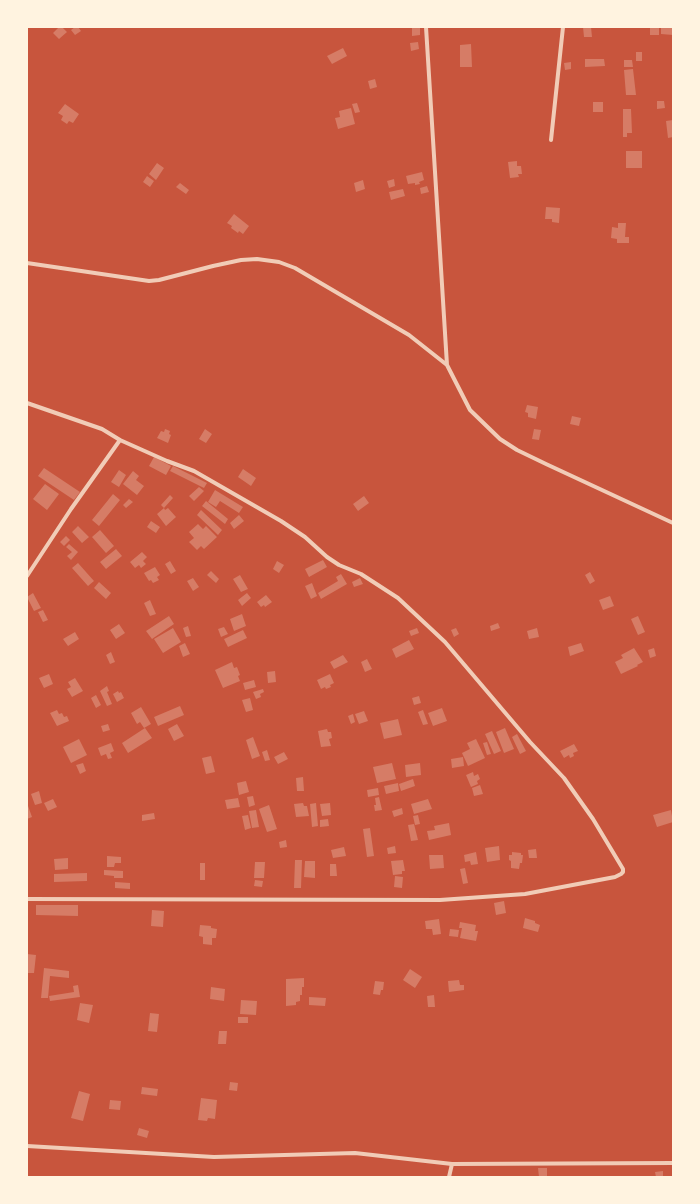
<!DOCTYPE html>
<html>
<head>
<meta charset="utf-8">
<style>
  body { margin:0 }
  #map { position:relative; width:700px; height:1204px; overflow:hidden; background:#c8553d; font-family:Manrope,sans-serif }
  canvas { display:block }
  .frame { position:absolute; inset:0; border:28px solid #fff3e0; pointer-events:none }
</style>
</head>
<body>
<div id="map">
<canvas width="700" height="1204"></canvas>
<div class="frame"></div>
</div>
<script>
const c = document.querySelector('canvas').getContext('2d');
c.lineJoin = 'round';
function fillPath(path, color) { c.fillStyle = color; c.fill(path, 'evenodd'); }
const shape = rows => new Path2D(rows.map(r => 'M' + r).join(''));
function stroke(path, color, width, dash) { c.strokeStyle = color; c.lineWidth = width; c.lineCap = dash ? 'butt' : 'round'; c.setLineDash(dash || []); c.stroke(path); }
const building = shape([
  [59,27,62,27,67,32,59,39,53,33],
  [75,27,78,27,81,31,75,35,71,30],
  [412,27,420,27,420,35,412,36],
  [583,27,591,27,592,37,584,37],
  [650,27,659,27,659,35,650,35],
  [661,27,673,27,673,35,661,34],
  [418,42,419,49,411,51,410,43],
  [471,44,472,67,460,67,460,45],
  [343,48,347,56,332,64,327,56],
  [636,52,642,52,642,61,636,61],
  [585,59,604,59,605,66,585,67],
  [624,60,632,60,633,67,624,67],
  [571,62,571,69,565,70,564,63],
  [633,69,636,95,626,95,624,70],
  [375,79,377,87,370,89,368,81],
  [657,101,664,101,665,108,657,109],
  [593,102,603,102,603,112,593,112],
  [357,103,360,112,355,113,352,104],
  [65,104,79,114,73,123,69,121,67,124,61,120,63,116,58,113],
  [351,108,355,124,338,129,335,118,340,117,339,111],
  [623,109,631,109,632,133,627,133,627,137,623,137],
  [673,120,673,137,668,138,666,121],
  [626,151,642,151,642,168,626,168],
  [517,161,517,166,521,166,522,174,518,174,519,177,510,178,508,162],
  [157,163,164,168,156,180,149,174],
  [422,172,424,180,419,182,420,184,415,185,415,183,408,184,406,176],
  [147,176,154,181,150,187,143,182],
  [394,179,395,186,389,188,387,181],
  [363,180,365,189,356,192,354,183],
  [180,183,189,190,186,194,176,187],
  [427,186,429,192,421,194,420,188],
  [403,189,405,196,391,200,389,192],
  [546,207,560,208,559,223,552,222,552,219,545,219],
  [234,214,249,226,243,234,239,231,238,233,231,228,232,226,227,223],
  [618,223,626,223,625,237,629,237,629,243,617,243,617,239,611,238,612,227,618,228],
  [527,405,538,407,536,419,528,417,528,413,525,412],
  [572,416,581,418,579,426,570,424],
  [165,429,170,431,169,434,171,435,168,443,157,438,161,431,164,432],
  [205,429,212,434,206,443,199,439],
  [534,429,541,430,539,440,532,439],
  [154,457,171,466,166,475,149,466],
  [173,466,207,483,204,488,170,471],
  [44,468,80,492,74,500,38,476],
  [243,469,256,478,251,486,238,477],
  [119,470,126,475,119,487,111,482],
  [133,471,139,476,136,480,144,486,137,495,123,484],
  [45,484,59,494,47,510,33,499],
  [199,487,204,491,194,501,189,496],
  [215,490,243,507,239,513,220,501,216,507,208,502],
  [113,494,120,500,99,526,92,520],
  [170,495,173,498,164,508,161,505],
  [364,496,369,503,358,511,353,504],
  [129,499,133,502,126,508,123,505],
  [206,501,228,519,225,524,202,506],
  [164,508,165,510,168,508,176,517,166,526,157,514],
  [201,510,222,530,218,535,197,515],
  [239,515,244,521,234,529,230,523],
  [151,521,160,527,156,533,147,527],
  [198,524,203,529,206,526,217,537,204,549,201,546,197,550,189,542,194,538,189,532],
  [78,526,89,537,82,543,72,532],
  [100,530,114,546,106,553,92,537],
  [66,536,70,540,64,546,60,542],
  [69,544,78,552,71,560,67,556,72,552,66,547],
  [116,549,122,556,106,569,100,562],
  [142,552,147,557,143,561,146,564,141,568,139,565,135,568,130,562],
  [323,560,327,567,309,577,305,569],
  [170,561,176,571,171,574,165,564],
  [277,561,284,565,279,573,273,569],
  [78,563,94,581,88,586,72,568],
  [155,567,160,575,157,577,159,580,153,583,151,580,149,581,144,573],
  [211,571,219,579,216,583,207,575],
  [590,572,595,581,590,584,585,575],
  [341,574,347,584,321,599,318,593,338,581,336,577],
  [240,575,248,589,241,592,233,579],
  [193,578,199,587,193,591,187,581],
  [360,578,363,584,354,587,352,582],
  [99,582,111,593,106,599,94,588],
  [312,583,317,596,311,599,305,586],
  [33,593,41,608,34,611,27,597],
  [247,593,251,598,242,606,238,600],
  [266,595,272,602,265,607,264,605,261,607,257,602],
  [610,596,614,606,603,610,599,600],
  [150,600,156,614,150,616,144,603],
  [43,610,48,620,43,622,38,612],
  [242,614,246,626,234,631,230,619],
  [169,616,174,624,152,639,146,631],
  [638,616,645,632,638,635,631,619],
  [498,623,500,628,491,631,490,626],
  [119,624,125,633,116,639,110,630],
  [188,626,191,636,186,637,183,628],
  [224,627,228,634,221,637,218,629],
  [173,628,181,642,163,653,154,639],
  [417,628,419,633,411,636,409,631],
  [456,628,459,634,454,637,451,630],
  [537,628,539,637,529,639,527,631],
  [243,630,247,638,228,647,224,639],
  [75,632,79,639,68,646,63,639],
  [409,640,414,649,396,658,392,649],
  [185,643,190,654,183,657,179,646],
  [581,643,584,651,570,656,568,647],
  [634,648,643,662,637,665,638,666,621,674,615,662,623,658,621,655],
  [654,648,656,656,650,658,648,650],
  [111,652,115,662,110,664,106,655],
  [343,655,348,662,334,669,330,662],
  [367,659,372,669,365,672,361,662],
  [232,662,234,668,237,667,240,675,238,676,240,681,223,688,215,670],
  [275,671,276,682,268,683,267,672],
  [49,674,53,684,44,688,39,678],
  [330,674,334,683,330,685,331,687,326,689,325,687,321,689,317,680],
  [75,678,83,691,72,697,67,689,71,687,68,682],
  [254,680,256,687,245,690,243,683],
  [107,686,109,691,107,692,112,704,107,706,100,691],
  [263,689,264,692,260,694,261,697,256,699,253,692],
  [118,691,119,693,121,692,124,698,117,702,113,694],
  [96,695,101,705,96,708,91,698],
  [419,696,421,703,414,705,412,698],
  [250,698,253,710,246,712,242,700],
  [180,706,184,715,158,726,154,717],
  [141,707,151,724,144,728,140,722,137,724,131,713],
  [442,708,447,721,433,726,428,713],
  [57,710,59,714,62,713,64,717,67,716,69,721,57,726,50,713],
  [423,710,428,724,423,725,418,712],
  [364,711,368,721,359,724,355,714],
  [353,714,355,722,351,724,348,716],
  [398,719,402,735,384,739,380,723],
  [108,724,110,730,103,732,101,726],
  [177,724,184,736,174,741,168,729],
  [145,728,152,738,128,753,122,743],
  [505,728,514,749,504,753,496,732],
  [327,729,328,732,331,732,332,738,329,739,331,746,321,747,318,731],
  [492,731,501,751,494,754,485,734],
  [517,734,526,751,520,754,512,737],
  [253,737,260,756,252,759,246,740],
  [79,739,87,755,71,763,63,747],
  [476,739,485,758,468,766,462,753,470,749,467,743],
  [487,742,491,754,487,755,483,743],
  [111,743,114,751,110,753,112,758,108,759,106,754,101,756,98,748],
  [574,744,578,751,573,753,574,756,570,758,569,755,564,758,560,751],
  [267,750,270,760,265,761,262,752],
  [284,752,288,759,278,764,274,757],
  [211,756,215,772,206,774,202,758],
  [463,757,464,766,452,768,451,759],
  [83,763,86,771,80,774,76,765],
  [392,763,396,779,377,783,373,767],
  [420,763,421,775,406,777,405,765],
  [473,772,474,776,478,774,480,779,477,781,478,784,471,787,466,775],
  [303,777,304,791,297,791,296,778],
  [413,779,415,786,401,791,399,784],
  [246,781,249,792,239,795,237,783],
  [398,783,399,791,386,794,384,786],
  [480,785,483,794,474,796,472,788],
  [378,788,379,795,368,797,367,790],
  [39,791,42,803,35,805,31,794],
  [253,796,255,805,249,807,247,797],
  [379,797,382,810,375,811,374,805,376,805,375,798],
  [238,798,240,807,227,809,225,800],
  [53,799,57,807,48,811,44,803],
  [428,799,432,809,414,814,411,804],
  [27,803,32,817,27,819],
  [303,803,304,806,307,806,309,816,296,817,294,804],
  [316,803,318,826,312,827,310,804],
  [330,803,331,815,322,816,320,804],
  [269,805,277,829,267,832,259,809],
  [402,808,403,814,394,817,392,811],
  [256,810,259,827,252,828,249,811],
  [671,810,673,822,657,827,653,815],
  [154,813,155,819,142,821,142,815],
  [248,815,251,828,245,830,242,816],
  [418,815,420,824,415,825,413,816],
  [328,819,329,826,320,827,320,820],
  [449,823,451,835,429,840,427,831,435,830,434,826],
  [414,824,418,840,411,841,408,825],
  [370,828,374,856,367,857,363,829],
  [286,840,287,847,280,848,279,842],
  [395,846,396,853,388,854,387,848],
  [499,846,500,860,487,862,485,848],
  [344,847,346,856,333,858,331,850],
  [536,849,537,858,529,858,528,850],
  [476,852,478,864,471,865,470,861,465,862,464,855],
  [512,852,521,853,521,855,523,855,522,863,520,863,519,869,511,868,511,861,509,860,509,855,512,855],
  [429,855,443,855,444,868,430,869],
  [107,856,121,857,121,863,115,863,114,867,107,867],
  [68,858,68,869,55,870,54,859],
  [295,860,302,860,301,888,294,888],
  [403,860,405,871,402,871,402,874,393,875,391,861],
  [305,861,315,861,315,878,304,877],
  [255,862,265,862,264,878,254,878],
  [200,863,205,863,205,880,200,880],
  [330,864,336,864,337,876,330,876],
  [465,868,468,883,463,884,460,869],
  [104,870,123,871,123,878,114,878,114,876,104,875],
  [87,873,87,881,54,882,54,874],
  [395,876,403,877,402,888,394,887],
  [255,880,263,881,262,887,254,886],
  [115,882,130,883,130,889,115,888],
  [504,901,506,913,496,915,494,903],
  [36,905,78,905,78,916,36,915],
  [152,910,164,911,163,927,151,926],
  [525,918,535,921,535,923,540,925,538,932,523,928],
  [439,919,441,934,433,935,432,929,426,929,425,921],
  [460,922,476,925,475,931,478,931,476,941,460,938,462,928,459,928],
  [200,925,211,926,211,928,217,929,216,938,212,938,212,945,203,944,203,937,199,936],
  [450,929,459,930,458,937,449,936],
  [27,954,36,955,34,973,27,973],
  [44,968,69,971,69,978,50,976,48,998,41,998],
  [410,969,422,977,415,988,403,980],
  [304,978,304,987,302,987,302,995,300,995,300,1001,296,1002,296,1005,286,1006,286,979],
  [459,980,460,985,464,985,464,990,449,992,448,981],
  [375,981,384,982,383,990,381,990,380,995,373,994],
  [78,985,80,997,50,1001,49,996,74,992,73,986],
  [211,987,225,989,224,1001,210,999],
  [434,995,435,1007,428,1007,427,996],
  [309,997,326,998,325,1006,309,1005],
  [241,1000,257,1001,256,1015,240,1014],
  [80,1003,93,1005,89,1023,77,1020],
  [150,1013,159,1014,157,1032,148,1031],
  [238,1017,248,1017,248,1023,238,1023],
  [219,1031,227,1031,226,1044,218,1044],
  [230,1082,238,1083,237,1091,229,1090],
  [142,1087,158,1089,157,1096,141,1094],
  [79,1091,90,1094,83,1121,71,1118],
  [201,1098,217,1100,215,1119,208,1118,207,1121,198,1120],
  [110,1100,121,1101,120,1110,109,1109],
  [139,1128,149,1131,147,1138,137,1135],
  [538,1168,547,1168,547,1177,539,1177],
  [663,1171,663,1177,656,1177,655,1172]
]);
const minor = shape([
  [426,27,447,365,470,410,500,439,517,450,546,464,673,523],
  [551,140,563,27],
  [27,263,149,281,159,280,213,266,241,260,257,259,279,262,295,268,409,335,447,365],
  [27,403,102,429,120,440],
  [27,576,71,509,120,440,167,461,194,471,281,521,305,537,327,557,339,565,361,574,398,598,445,642,530,742,564,778,593,819,623,869,623,872,621,874,615,877,525,894,440,900,27,899],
  [27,1146,214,1157,355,1153,452,1164,673,1163],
  [449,1177,452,1164]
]);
fillPath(building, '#d67c66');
stroke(minor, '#f1ccb7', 4);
</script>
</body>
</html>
